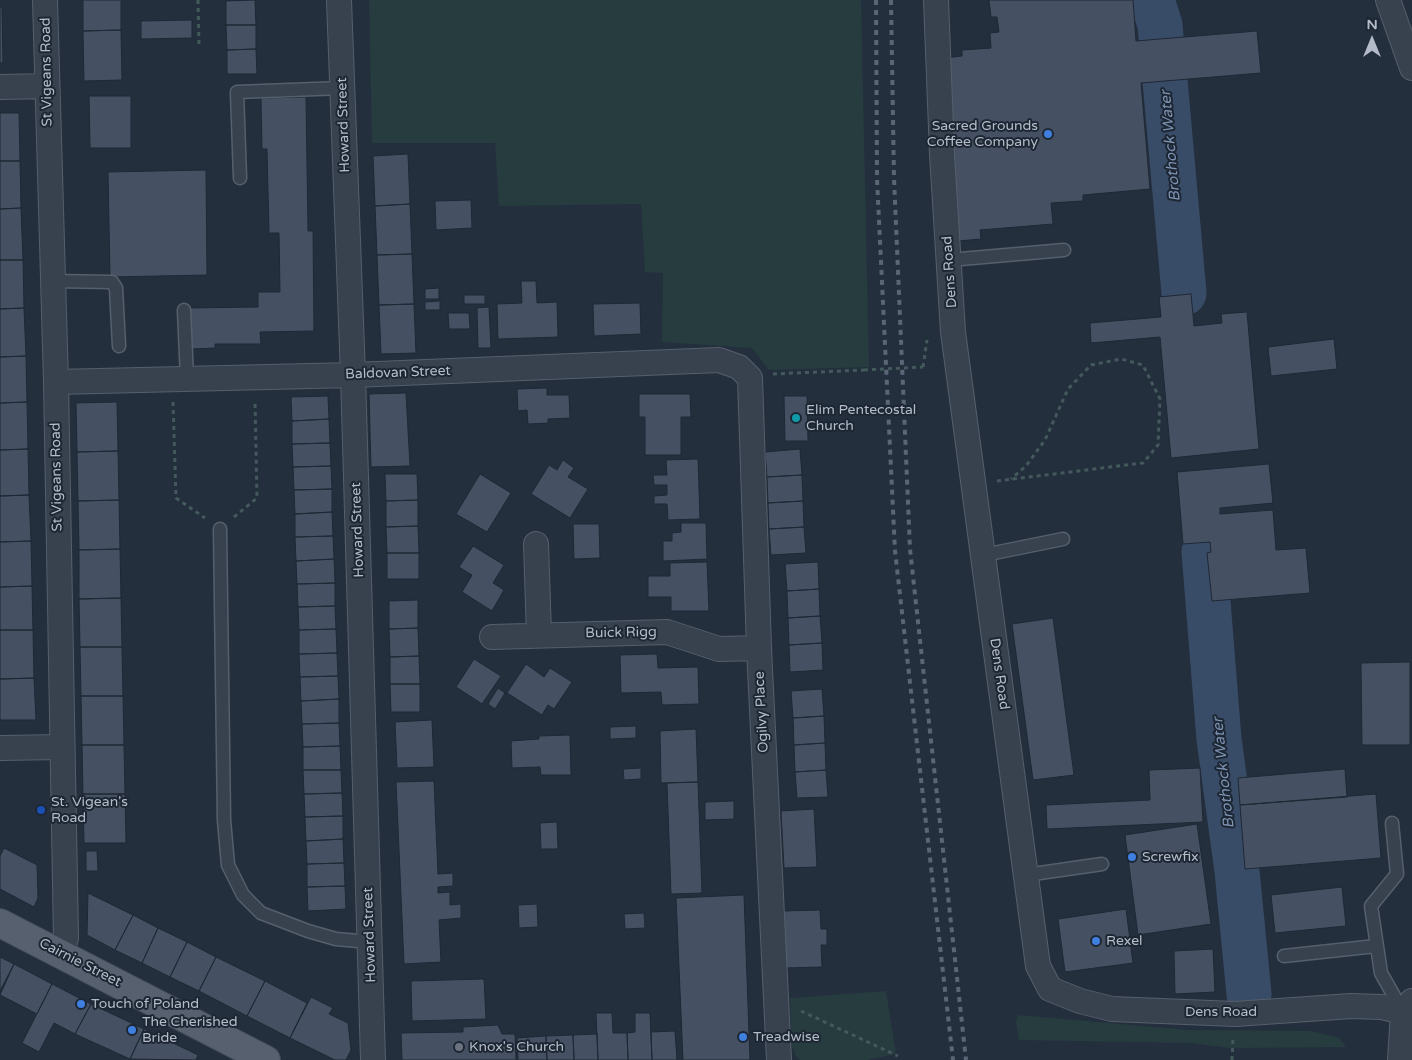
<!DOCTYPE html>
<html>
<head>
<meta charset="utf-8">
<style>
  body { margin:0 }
  #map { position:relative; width:1412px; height:1060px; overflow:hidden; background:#242f3e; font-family:"Varela Round",sans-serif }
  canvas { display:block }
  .north { position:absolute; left:1347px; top:15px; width:50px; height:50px; -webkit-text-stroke:4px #1d2633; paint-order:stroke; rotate:0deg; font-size:14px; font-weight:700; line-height:20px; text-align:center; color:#b4bcc9 }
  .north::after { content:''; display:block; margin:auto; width:18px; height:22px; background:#b4bcc9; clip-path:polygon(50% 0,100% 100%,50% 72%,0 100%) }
</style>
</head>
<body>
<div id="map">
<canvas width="1412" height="1060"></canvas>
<div class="north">N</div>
</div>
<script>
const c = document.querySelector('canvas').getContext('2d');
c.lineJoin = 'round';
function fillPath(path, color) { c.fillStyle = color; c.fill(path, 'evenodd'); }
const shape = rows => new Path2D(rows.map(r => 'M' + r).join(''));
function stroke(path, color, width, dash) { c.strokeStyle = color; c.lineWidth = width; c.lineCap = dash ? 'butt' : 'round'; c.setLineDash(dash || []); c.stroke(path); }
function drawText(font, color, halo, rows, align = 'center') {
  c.font = font + ' "Varela Round",sans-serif'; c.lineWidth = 4; c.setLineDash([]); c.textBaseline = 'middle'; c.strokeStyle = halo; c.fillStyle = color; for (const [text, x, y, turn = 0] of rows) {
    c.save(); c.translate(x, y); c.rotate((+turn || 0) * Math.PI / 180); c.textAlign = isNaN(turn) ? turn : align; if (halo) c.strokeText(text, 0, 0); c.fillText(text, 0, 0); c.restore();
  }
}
const green = shape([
  [369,0,861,0,869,367,769,370,752,348,662,342,663,273,645,272,641,204,499,206,495,143,372,143],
  [886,991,896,1054,867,1060,800,1060,796,1056,792,1047,790,998],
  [1018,1015,1188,1030,1311,1031,1339,1038,1346,1047,1230,1048,1190,1043,1019,1040,1016,1021]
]);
const river = shape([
  [1152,0,1160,25,1184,293],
  [1204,552,1219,739,1237,871,1249,994]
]);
const building = shape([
  [83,0,121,0,121,30,83,31,83,0],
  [255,0,256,25,226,25,226,1,255,0],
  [989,0,1133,0,1136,41,1257,31,1261,73,1141,83,1150,189,1083,195,1083,201,1051,203,1053,224,980,230,981,239,958,241,943,58,962,56,962,50,991,48,990,33,999,32,997,17,991,17,989,0],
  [0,7,2,7,3,63,0,63,0,7],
  [192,20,192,38,141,39,141,21,192,20],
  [226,25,256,25,256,49,227,50,226,25],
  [121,30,122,80,84,81,83,31,121,30],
  [256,49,257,74,227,74,227,50,256,49],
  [89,96,131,96,131,148,90,148,89,96],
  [306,97,308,231,313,231,314,331,260,332,261,344,215,344,215,348,191,349,190,308,258,307,258,292,280,292,279,233,269,233,267,149,262,149,261,98,306,97],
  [0,113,19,113,20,161,0,161,0,113],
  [408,154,410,204,375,206,373,156,408,154],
  [0,161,20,161,21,208,0,209,0,161],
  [206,170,207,275,110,277,108,172,206,170],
  [471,200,472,228,436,230,435,201,471,200],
  [410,204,412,254,377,255,375,206,410,204],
  [21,208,23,260,0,260,0,209,21,208],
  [412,254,414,304,379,305,377,255,412,254],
  [0,260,23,260,24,308,0,309,0,260],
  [521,281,536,281,537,303,557,302,558,337,498,339,497,304,522,303,521,281],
  [439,288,439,299,425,299,425,289,439,288],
  [1191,294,1194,326,1222,323,1221,314,1247,312,1259,449,1171,458,1160,337,1091,343,1090,323,1161,317,1159,297,1191,294],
  [464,295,485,295,485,304,464,304,464,295],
  [440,301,440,310,425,310,425,302,440,301],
  [640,303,641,334,594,336,593,304,640,303],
  [414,304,416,353,381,354,379,305,414,304],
  [489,307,491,348,478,348,477,308,489,307],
  [24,308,26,356,0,357,0,309,24,308],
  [448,313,469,313,470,329,449,329,448,313],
  [1334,339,1337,369,1271,376,1268,347,1334,339],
  [26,356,27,402,0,403,0,357,26,356],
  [547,388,547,395,569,395,570,418,548,419,548,423,528,424,527,410,518,411,517,389,547,388],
  [406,393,410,466,371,467,369,394,406,393],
  [639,394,690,394,691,417,681,417,681,455,645,455,645,417,639,417,639,394],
  [328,396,329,419,292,421,291,397,328,396],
  [784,396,807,396,808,441,785,441,784,396],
  [27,402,28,449,0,450,0,403,27,402],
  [117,402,118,451,77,452,76,403,117,402],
  [329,419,330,443,292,444,292,421,329,419],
  [330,443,331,466,293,467,292,444,330,443],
  [28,449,29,495,0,496,0,450,28,449],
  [800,449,802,475,767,477,765,452,800,449],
  [118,451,119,500,78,501,77,452,118,451],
  [698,459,700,519,668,520,667,504,654,504,654,496,667,495,667,485,654,485,653,475,667,475,666,460,698,459],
  [563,460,574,468,568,477,588,489,570,518,531,494,549,465,557,470,563,460],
  [1269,464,1273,503,1220,508,1220,514,1273,510,1276,550,1306,548,1310,593,1212,601,1207,553,1211,552,1210,542,1183,544,1177,472,1269,464],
  [331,466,332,489,294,490,293,467,331,466],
  [385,474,417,474,418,500,386,501,385,474],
  [480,474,511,493,487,532,456,514,480,474],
  [802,475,803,501,768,503,767,477,802,475],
  [332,489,332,512,295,514,294,490,332,489],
  [29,495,31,541,0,542,0,496,29,495],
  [119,500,120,549,79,550,78,501,119,500],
  [418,500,418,526,386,527,386,501,418,500],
  [803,501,804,527,769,529,768,503,803,501],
  [332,512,333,536,295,537,295,514,332,512],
  [681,523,706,523,707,559,663,561,663,541,672,541,672,533,681,532,681,523],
  [573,524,599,524,600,558,574,559,573,524],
  [418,526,419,553,387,553,386,527,418,526],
  [804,527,806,553,771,555,769,529,804,527],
  [333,536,334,559,296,561,295,537,333,536],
  [31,541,32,586,0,587,0,542,31,541],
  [473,546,504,565,493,583,504,590,492,611,462,592,472,575,459,567,473,546],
  [120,549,121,598,79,599,79,550,120,549],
  [387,553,419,553,419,579,387,579,387,553],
  [334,559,335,583,297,584,296,561,334,559],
  [707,562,709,611,671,611,671,597,648,597,648,576,670,576,670,563,707,562],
  [818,562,819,589,787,591,785,564,818,562],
  [335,583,335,606,298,607,297,584,335,583],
  [32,586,33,630,0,630,0,587,32,586],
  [819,589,820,616,788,618,787,591,819,589],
  [121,598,122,647,80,647,79,599,121,598],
  [418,600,418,628,389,629,389,601,418,600],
  [335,606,336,629,299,630,298,607,335,606],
  [820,616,822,643,789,645,788,618,820,616],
  [1053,618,1074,775,1033,780,1012,624,1053,618],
  [418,628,419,656,390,657,389,629,418,628],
  [336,629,337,653,299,654,299,630,336,629],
  [0,630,33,630,34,678,0,679,0,630],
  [822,643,823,670,790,672,789,645,822,643],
  [80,647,122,647,123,696,81,696,80,647],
  [337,653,338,676,300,677,299,654,337,653],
  [657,654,658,668,698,667,699,704,662,705,661,692,621,693,620,655,657,654],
  [419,656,420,684,390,684,390,657,419,656],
  [474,659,501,676,482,704,456,687,474,659],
  [1410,662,1410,745,1362,745,1361,663,1410,662],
  [526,664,544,677,550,668,572,682,554,709,548,705,542,715,507,693,526,664],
  [338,676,339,699,301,701,300,677,338,676],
  [34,678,36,720,0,720,0,679,34,678],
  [390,684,420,684,420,712,391,712,390,684],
  [498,688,505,693,495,709,488,704,498,688],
  [822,689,824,716,793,718,791,691,822,689],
  [81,696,123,696,124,745,82,745,81,696],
  [339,699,339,723,302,724,301,701,339,699],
  [824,716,825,743,794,745,793,718,824,716],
  [432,720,434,767,397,768,395,722,432,720],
  [339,723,340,746,303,747,302,724,339,723],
  [636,726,636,738,610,739,610,727,636,726],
  [696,729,698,782,661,783,660,731,696,729],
  [570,735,571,775,541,775,540,767,512,768,511,741,539,739,539,736,570,735],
  [825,743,826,770,795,772,794,745,825,743],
  [82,745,124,745,125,794,83,794,82,745],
  [340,746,341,770,303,770,303,747,340,746],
  [641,768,641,779,624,780,623,769,641,768],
  [1200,768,1203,822,1047,829,1046,805,1150,800,1149,770,1200,768],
  [1345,769,1347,797,1240,805,1238,778,1345,769],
  [303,770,341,770,342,793,304,794,303,770],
  [826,770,828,797,797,798,795,772,826,770],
  [434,781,438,874,453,873,453,886,438,887,438,893,450,892,450,905,461,904,461,918,439,920,441,962,404,964,396,782,434,781],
  [698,782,702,893,671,894,667,783,698,782],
  [342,793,343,816,305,817,304,794,342,793],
  [83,794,125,794,126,843,84,843,83,794],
  [1376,794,1381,858,1245,869,1240,805,1376,794],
  [734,801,734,819,705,820,705,802,734,801],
  [814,809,817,867,784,868,781,811,814,809],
  [343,816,343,839,306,841,305,817,343,816],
  [557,822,558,849,541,849,540,823,557,822],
  [1197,824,1211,924,1138,935,1125,835,1197,824],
  [343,839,344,863,307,864,306,841,343,839],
  [4,848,37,865,38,898,34,907,0,889,0,856,4,848],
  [86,851,97,851,98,871,86,871,86,851],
  [344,863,345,886,307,887,307,864,344,863],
  [345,886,346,909,308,911,307,887,345,886],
  [1342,887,1346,926,1275,933,1271,895,1342,887],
  [88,893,133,915,115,950,87,935,88,893],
  [744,895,750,1060,683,1060,676,898,744,895],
  [537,904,538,927,519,928,518,905,537,904],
  [1126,909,1133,963,1065,972,1058,919,1126,909],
  [820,910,821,929,827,929,827,945,821,945,822,967,785,968,784,911,820,910],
  [644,913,645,928,625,929,624,914,644,913],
  [133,915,158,928,142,963,115,950,133,915],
  [158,928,187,942,170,977,142,963,158,928],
  [187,942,216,957,199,991,170,977,187,942],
  [1213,949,1215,992,1175,994,1174,951,1213,949],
  [0,957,14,964,0,991,0,957],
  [216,957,265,981,247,1016,199,991,216,957],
  [14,964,52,984,37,1014,0,995,14,964],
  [484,979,486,1019,412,1021,411,981,484,979],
  [265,981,307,1003,290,1038,247,1016,265,981],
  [52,984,91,1004,75,1034,54,1023,39,1052,22,1043,52,984],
  [311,997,333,1008,329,1014,348,1023,351,1050,346,1060,335,1060,290,1038,311,997],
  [91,1004,144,1029,130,1059,75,1034,91,1004],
  [596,1013,612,1013,613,1033,627,1033,628,1060,598,1060,596,1013],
  [635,1013,650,1013,652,1060,628,1060,627,1033,635,1032,635,1013],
  [498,1025,502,1034,515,1034,516,1060,402,1060,401,1033,463,1032,463,1027,498,1025],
  [144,1029,198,1055,196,1060,130,1059,144,1029],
  [675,1031,677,1060,652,1060,651,1032,675,1031],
  [597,1034,598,1060,574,1060,573,1035,597,1034],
  [573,1035,574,1060,547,1060,546,1036,573,1035],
  [546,1036,547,1060,518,1060,517,1038,546,1036]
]);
const path = shape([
  [198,0,199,46],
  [923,367,927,340],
  [773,374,864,370],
  [173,402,176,498,205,518],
  [997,481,1143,463,1158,445,1160,399,1143,365,1121,359,1091,365,1068,389,1045,440,1026,466,1011,479],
  [234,517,257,498,255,401],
  [801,1011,898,1056],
  [1232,1060,1233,1038]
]);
const service = shape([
  [240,178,237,92,342,88],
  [949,260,1064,250],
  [52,281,112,282,116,288,119,346],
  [184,310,187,379],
  [220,529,224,820,228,865,243,895,261,913,308,931,336,939,370,942],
  [984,555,1063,539],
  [1392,823,1397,874,1371,906,1381,973,1403,1012],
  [1026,875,1102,864],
  [1284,956,1376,946]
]);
const minor = shape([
  [45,0,56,382,66,938,62,953],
  [339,0,353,375,373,1060],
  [936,0,942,154,953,332,1038,966,1050,989,1080,1001,1112,1009,1235,1014,1351,1006,1382,1007,1403,1012],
  [1388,0,1412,68],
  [0,87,47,86],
  [56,382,353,375,719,360,739,367,750,378,759,648,779,1060],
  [536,544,539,635],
  [492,637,667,632,719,649,759,648],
  [0,748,61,747],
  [1400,1060,1403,1012,1412,1001]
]);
const primary = shape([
  [0,923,266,1060]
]);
const rail = shape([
  [876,0,877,179,895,551,953,1060],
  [891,0,894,178,910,549,966,1060]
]);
const pathBridge = shape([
  [864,370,923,367]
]);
const markers = [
  [1048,134,5,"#3f7fe0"],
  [796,418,5,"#0f9aa8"],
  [41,810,5,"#1a4fb4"],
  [1132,857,5,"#3f7fe0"],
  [1096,941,5,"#3f7fe0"],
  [81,1004,5,"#3f7fe0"],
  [132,1030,5,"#3f7fe0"],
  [743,1037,5,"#3f7fe0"],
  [459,1047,5,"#6b7280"]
];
const streetNames = [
  ["St Vigeans Road",47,72,-91],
  ["Howard Street",344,125,-92],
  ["Dens Road",950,272,-94],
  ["Baldovan Street",398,373,-2],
  ["St Vigeans Road",57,477,-91],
  ["Howard Street",358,530,-92],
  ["Buick Rigg",621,633,-1],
  ["Dens Road",999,674,82],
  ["Ogilvy Place",762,712,-93],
  ["Howard Street",370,935,-92],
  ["Cairnie Street",80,963,27],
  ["Dens Road",1221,1012]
];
const poiNames = [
  ["Sacred Grounds",1038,126,"right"],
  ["Coffee Company",1038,142,"right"],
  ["Elim Pentecostal",806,410],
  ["Church",806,426],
  ["St. Vigean's",51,802],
  ["Road",51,818],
  ["Screwfix",1142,857],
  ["Rexel",1106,941],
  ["Touch of Poland",91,1004],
  ["The Cherished",142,1022],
  ["Bride",142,1038],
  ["Treadwise",753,1037],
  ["Knox's Church",469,1047]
];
const waterNames = [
  ["Brothock Water",1171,146,-95],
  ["Brothock Water",1224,773,-96]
];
fillPath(green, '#263c3f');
stroke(river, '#394c67', 45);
fillPath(building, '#455162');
stroke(building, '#1f2835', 1);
stroke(service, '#565f6c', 15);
stroke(minor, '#565f6c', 26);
stroke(primary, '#414a57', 30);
stroke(path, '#44595c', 3, [4, 4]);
stroke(service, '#38414e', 12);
stroke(minor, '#38414e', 24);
stroke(primary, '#56606e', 28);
stroke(rail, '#5a6575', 4, [5, 5]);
stroke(pathBridge, '#44595c', 3, [4, 4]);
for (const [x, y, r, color] of markers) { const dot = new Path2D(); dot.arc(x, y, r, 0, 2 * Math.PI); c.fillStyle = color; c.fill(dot); stroke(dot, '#1d2633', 2); }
drawText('14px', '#b4bcc9', '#1d2633', streetNames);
drawText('14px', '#b4bcc9', '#1d2633', poiNames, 'left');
drawText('italic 15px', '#7c92b1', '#1d2633', waterNames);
</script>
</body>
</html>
